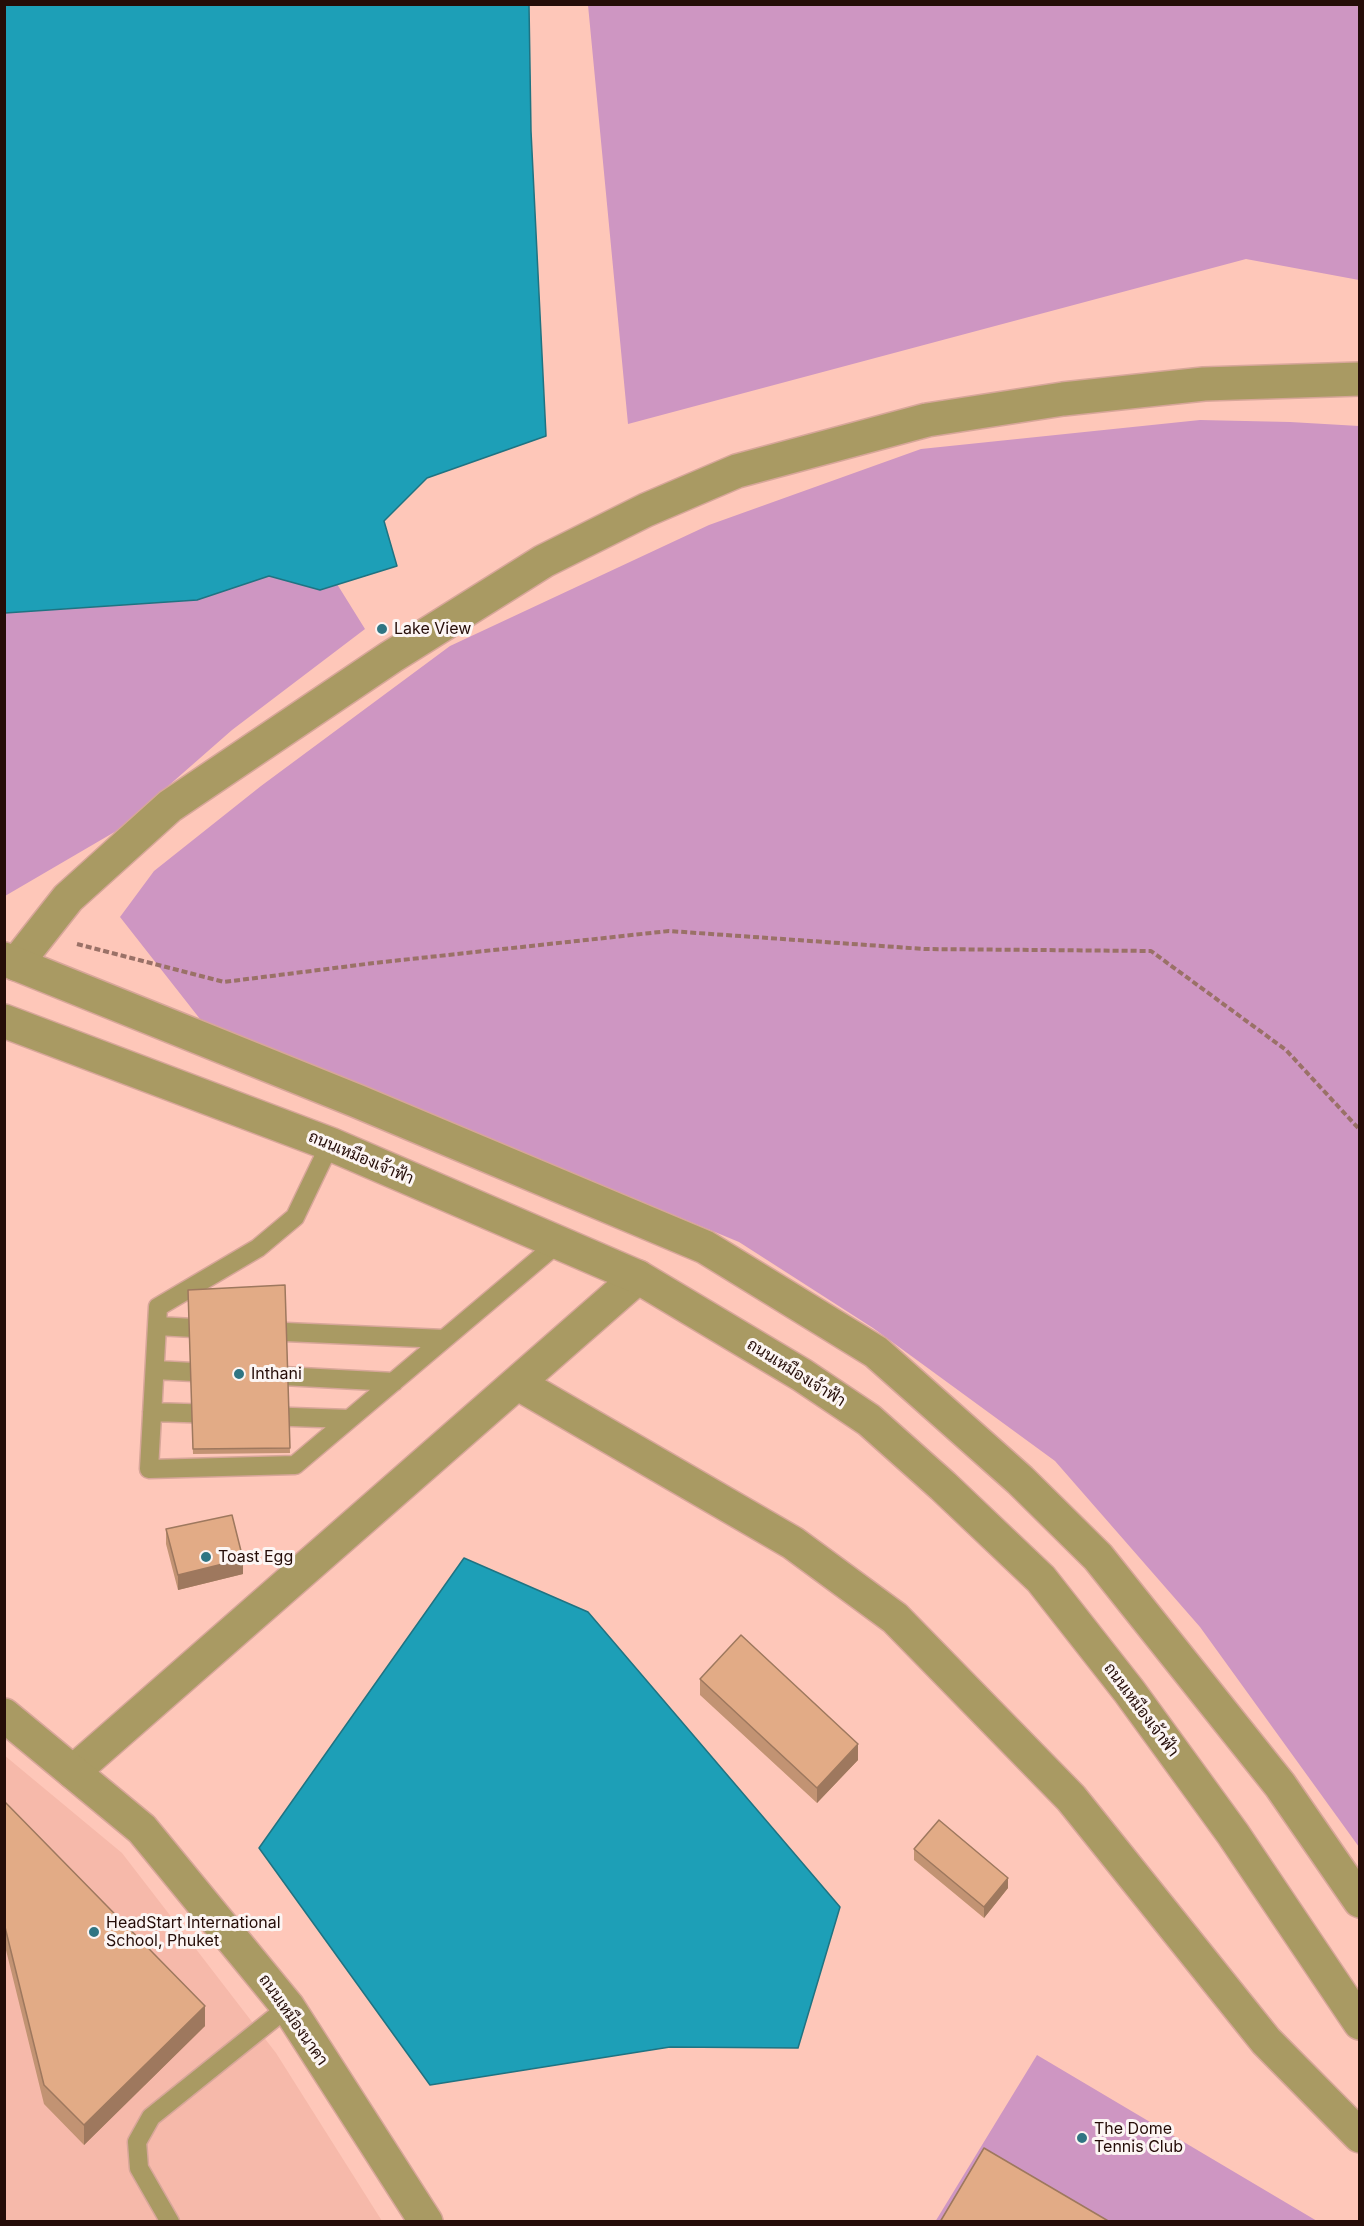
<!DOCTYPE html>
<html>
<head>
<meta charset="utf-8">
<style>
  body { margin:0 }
  #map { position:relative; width:1364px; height:2226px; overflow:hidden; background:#fec7b9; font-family:Inter,sans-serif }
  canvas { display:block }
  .frame { position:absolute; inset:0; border:6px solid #250d08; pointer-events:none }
</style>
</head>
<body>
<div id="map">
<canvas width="1364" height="2226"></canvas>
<div class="frame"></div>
</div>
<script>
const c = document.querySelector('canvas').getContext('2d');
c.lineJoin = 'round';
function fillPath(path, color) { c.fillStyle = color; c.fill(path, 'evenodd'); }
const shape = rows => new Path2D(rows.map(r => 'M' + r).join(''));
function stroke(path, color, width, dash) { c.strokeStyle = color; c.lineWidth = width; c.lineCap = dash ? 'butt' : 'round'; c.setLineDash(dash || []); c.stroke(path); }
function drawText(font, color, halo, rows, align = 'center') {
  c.font = font + ' Inter,Sarabun,sans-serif'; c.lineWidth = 6; c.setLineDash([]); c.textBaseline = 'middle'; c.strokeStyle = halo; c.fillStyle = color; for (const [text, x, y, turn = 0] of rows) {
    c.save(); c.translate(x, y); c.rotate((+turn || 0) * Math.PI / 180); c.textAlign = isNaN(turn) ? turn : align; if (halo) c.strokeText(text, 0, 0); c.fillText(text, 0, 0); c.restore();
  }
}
const built = shape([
  [4,1755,122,1853,276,2053,382,2221,5,2221]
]);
const green = shape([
  [588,5,1359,5,1359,280,1246,259,628,424],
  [1200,420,1290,422,1359,426,1359,1847,1200,1627,1055,1461,873,1328,739,1242,200,1019,120,917,154,871,261,786,450,646,709,525,921,449],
  [269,576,320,590,337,584,365,629,232,730,118,830,5,896,5,613,197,600],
  [1037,2055,1317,2221,935,2222]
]);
const water = shape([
  [5,4,529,5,531,131,546,436,427,478,384,521,397,566,320,590,269,576,197,600,5,613,5,4],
  [464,1558,588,1612,840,1907,798,2048,670,2047,430,2085,259,1848,464,1558]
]);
const path = shape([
  [77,944,224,982,374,963,669,931,924,949,1151,951,1286,1050,1360,1130]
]);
const service = shape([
  [330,1144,295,1217,258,1248,158,1307,149,1469,295,1465,558,1243],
  [157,1326,212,1329],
  [263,1331,444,1339],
  [155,1370,212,1373],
  [264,1375,394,1382],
  [152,1412,216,1414],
  [264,1416,349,1419],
  [170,2222,139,2168,137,2142,151,2117,288,2007]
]);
const minor = shape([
  [16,964,68,898,170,806,391,657,544,561,646,510,737,471,927,420,1063,399,1204,384,1360,379],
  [517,1383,793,1543,895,1618,1071,1798,1266,2041,1360,2136],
  [73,1772,638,1277]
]);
const tertiary = shape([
  [4,959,357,1101,705,1247,876,1352,1020,1480,1098,1557,1280,1785,1360,1901],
  [4,1021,330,1144,638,1277,802,1375,869,1420,943,1486,1041,1579,1129,1691,1233,1834,1360,2023],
  [4,1715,142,1829,288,2007,426,2222]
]);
const wall = shape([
  [285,1285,290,1453,193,1454,188,1290],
  [166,1529,243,1574,178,1590,166,1544],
  [700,1679,858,1760,817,1803,700,1695],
  [4,1801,205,2026,84,2145,44,2104,4,1942],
  [914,1849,1008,1888,984,1918,914,1860]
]);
const shadedWall = shape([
  [243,1559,243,1574,178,1590,178,1575],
  [858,1744,858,1760,817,1803,817,1788],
  [1008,1878,1008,1888,984,1918,984,1907],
  [205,2006,205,2026,84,2145,84,2125]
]);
const building = shape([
  [285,1285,290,1448,193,1449,188,1290,285,1285],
  [232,1515,243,1559,178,1575,166,1529,232,1515],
  [741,1635,858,1744,817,1788,700,1679,741,1635],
  [4,1801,205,2006,84,2125,44,2085,4,1923,4,1801],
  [939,1820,1008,1878,984,1907,914,1849,939,1820],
  [984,2148,1110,2222,940,2222,984,2148]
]);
const markers = [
  [382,629,6,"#307583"],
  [239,1374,6,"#307583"],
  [206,1557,6,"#307583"],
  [94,1932,6,"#307583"],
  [1082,2138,6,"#307583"]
];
const poiNames = [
  ["Lake View",394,629],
  ["Inthani",251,1374],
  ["Toast Egg",218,1557],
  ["HeadStart International",106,1923],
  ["School, Phuket",106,1941],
  ["The Dome",1094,2129],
  ["Tennis Club",1094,2147]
];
const streetNames = [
  ["ถนนเหมืองเจ้าฟ้า",361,1158,23],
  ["ถนนเหมืองเจ้าฟ้า",796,1373,32],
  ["ถนนเหมืองเจ้าฟ้า",1141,1710,53],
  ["ถนนเหมืองนาคา",293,2020,55]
];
fillPath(built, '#f6b9aa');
fillPath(green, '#ce96c2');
fillPath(water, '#1d9fb7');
stroke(water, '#1f7382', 1.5);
stroke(service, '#d7a699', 21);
stroke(minor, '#d7a699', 36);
stroke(tertiary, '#d7a699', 36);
stroke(path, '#9a7167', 4, [6, 3]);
stroke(service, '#a99a63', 18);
stroke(minor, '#a99a63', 33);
stroke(tertiary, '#a99a63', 33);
fillPath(wall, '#c29373');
fillPath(shadedWall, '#9e785e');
fillPath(building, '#e2ab86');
stroke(building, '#9e785e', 1.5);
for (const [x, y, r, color] of markers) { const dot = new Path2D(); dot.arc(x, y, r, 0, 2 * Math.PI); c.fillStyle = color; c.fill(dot); stroke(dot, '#fcf5f3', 2); }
drawText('16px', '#250d08', '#fcf5f3', poiNames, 'left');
drawText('16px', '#250d08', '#fcf5f3', streetNames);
</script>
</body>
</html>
